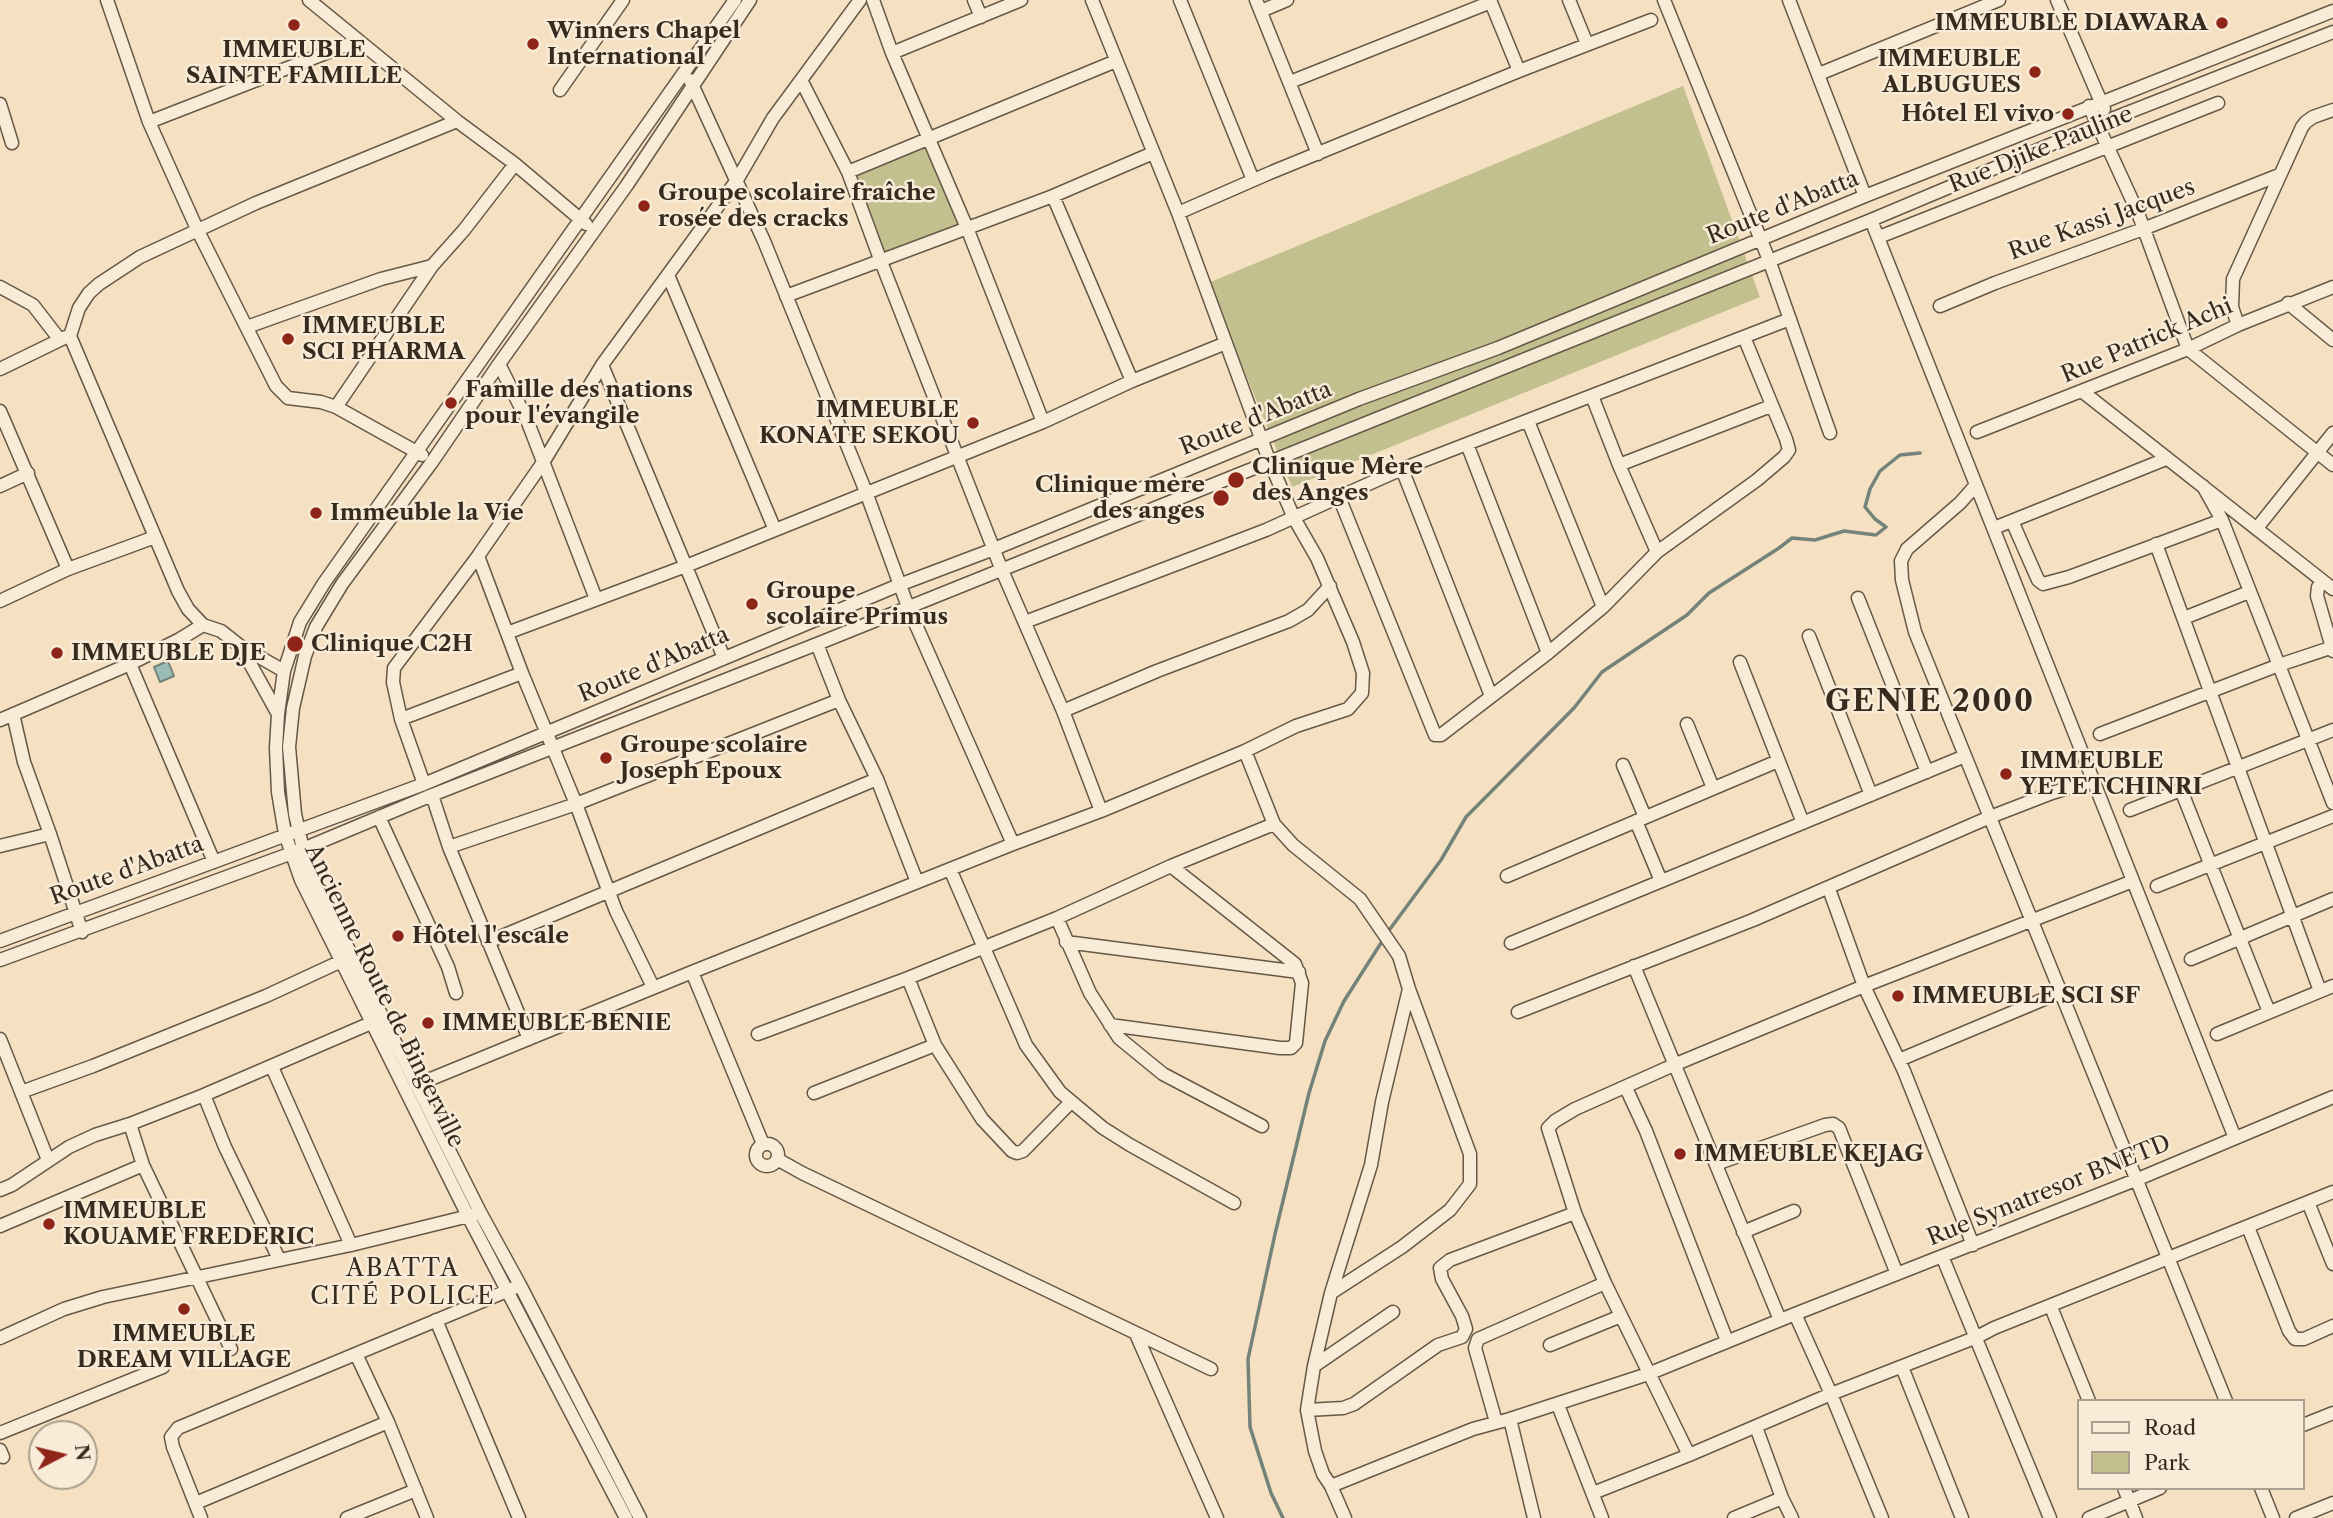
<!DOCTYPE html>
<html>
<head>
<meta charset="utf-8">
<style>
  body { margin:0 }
  #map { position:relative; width:2333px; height:1518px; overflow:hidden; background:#f5e0c1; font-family:"Libre Caslon Text",serif }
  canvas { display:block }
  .legend { position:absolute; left:2077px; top:1399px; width:228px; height:91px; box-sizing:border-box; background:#f8ebd7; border:2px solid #aa9e8d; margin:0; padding:9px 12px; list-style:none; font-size:21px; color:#362b1e }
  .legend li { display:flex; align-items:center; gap:14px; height:35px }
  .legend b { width:35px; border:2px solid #aa9e8d }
  .north { position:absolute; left:28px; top:1420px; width:70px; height:70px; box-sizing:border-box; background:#f8ebd7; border:2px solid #aa9e8d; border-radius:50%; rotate:83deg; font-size:19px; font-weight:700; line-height:28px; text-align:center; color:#362b1e }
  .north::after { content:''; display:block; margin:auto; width:24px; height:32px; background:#8f2418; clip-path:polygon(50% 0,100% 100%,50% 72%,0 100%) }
</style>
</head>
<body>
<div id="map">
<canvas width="2333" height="1518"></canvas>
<ul class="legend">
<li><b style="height:9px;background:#f8ebd7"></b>Road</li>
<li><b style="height:19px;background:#c2c08e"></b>Park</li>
</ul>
<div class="north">N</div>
</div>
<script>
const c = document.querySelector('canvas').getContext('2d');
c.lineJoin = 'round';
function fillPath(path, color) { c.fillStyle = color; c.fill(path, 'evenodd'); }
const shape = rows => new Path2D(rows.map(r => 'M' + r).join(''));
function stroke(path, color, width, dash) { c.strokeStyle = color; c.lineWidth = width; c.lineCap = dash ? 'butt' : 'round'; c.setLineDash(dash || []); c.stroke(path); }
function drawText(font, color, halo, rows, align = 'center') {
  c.font = font + ' "Libre Caslon Text",serif'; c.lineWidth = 5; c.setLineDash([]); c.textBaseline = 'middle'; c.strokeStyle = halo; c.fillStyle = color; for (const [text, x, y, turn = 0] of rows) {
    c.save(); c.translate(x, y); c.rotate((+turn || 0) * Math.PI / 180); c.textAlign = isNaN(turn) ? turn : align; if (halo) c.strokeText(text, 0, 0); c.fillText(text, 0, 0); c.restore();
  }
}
const green = shape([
  [1683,86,1760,297,1292,487,1208,283],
  [927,143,963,229,884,256,853,174]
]);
const water = shape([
  [168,661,174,676,160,682,154,667,168,661]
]);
const stream = shape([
  [1390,929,1441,860,1466,817,1574,708,1602,672,1687,615,1709,593,1779,548,1792,538,1815,540,1844,531,1876,535,1886,527,1875,519,1865,507,1870,489,1880,471,1900,455,1920,453],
  [1283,1518,1271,1493,1250,1427,1248,1359,1275,1234,1309,1093,1325,1041,1344,1001,1381,943]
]);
const minor = shape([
  [107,0,149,122,197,229,276,386,288,398,321,402,336,407,422,455],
  [309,0,457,121,515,164,586,224],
  [873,0,892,53,967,228,1043,422],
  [974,0,981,17],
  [1180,0,1253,180],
  [1256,0,1318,154],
  [1490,0,1519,71],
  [1569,0,1587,44],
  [1664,0,1769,260,1830,433],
  [1789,0,1865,196],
  [2057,0,2104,109],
  [1261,11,1287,0],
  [892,53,1021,0],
  [1819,74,1999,0],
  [690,80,764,241,866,492,908,607,1013,844],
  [801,80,848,172,880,259,1001,568,1063,711,1101,811],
  [1290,82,1491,2],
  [560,90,623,0],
  [0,104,12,143],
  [2089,106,2138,213,2188,349,2333,465],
  [149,122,357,41],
  [848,172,1116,61],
  [1053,196,1132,381],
  [1178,213,1272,172,1519,71,1651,20],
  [1871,220,2235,1138],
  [1879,237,2218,103],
  [668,275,775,530,1043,422,1132,381,1226,343],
  [0,287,33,305,60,340],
  [786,296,1053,196,1153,153],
  [2288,303,2333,340],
  [1940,306,1995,283,2143,229,2279,175],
  [2238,325,2232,307,2233,279,2302,127,2306,122,2313,117,2333,110],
  [247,327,381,279,432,266],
  [1744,337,1786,439,1789,450,1784,457,1757,480,1657,552,1603,607,1548,653,1441,735,1435,735,1339,497,1402,469,1790,319],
  [499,364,527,420,596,599],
  [602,365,724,658],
  [0,369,66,337],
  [2083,392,2333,589],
  [1592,396,1619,465,1657,552],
  [336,407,432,266,464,230,515,164],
  [0,411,68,569],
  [1528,421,1603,607],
  [1977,432,2188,349,2238,325,2333,287],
  [1467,444,1548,653],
  [1619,465,1771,406],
  [1402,469,1491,696],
  [1976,485,1960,503,1907,549,1901,561,1902,580,1915,632,2226,1401],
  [0,486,28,473],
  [2203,486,2222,520,2333,803],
  [2012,521,2038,580,2043,584,2069,577,2222,520],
  [1994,528,2166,459],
  [2257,528,2333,433],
  [2156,544,2320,991],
  [2323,581,2318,587,2317,596,2333,651],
  [1858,598,1927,772],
  [0,601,68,569,155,537],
  [2184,618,2249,592],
  [1025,622,1266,530,1339,497],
  [203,625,188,609,178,591,70,336,79,308,89,293,99,284,140,257,256,203,457,121],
  [507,633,686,566,775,530],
  [1809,636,1871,795],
  [242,649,278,714],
  [1740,662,1803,823],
  [130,664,214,862],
  [522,673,576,804,616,911,653,987],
  [1063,711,1157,671,1289,621,1308,610,1330,586],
  [13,714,24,762,50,834,82,932],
  [401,719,522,673,478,556],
  [0,720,130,664,180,639,203,625,221,631,240,646,284,671],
  [1687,724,1713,788],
  [2100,734,2279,665,2333,647],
  [1245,751,1274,824,1293,845,1360,899,1399,956,1409,989,1382,1102,1371,1165,1331,1293,1314,1366,1307,1410,1315,1451,1323,1474,1331,1486,1473,1429,1510,1419],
  [1623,765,1645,817],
  [877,779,917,882],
  [424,784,401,719,393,682,394,668,478,556,544,461,602,365,737,180,773,118,860,0],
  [2181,790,2269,1012],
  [432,795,449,847,529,1039],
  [2130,810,2333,730],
  [379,817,448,967,456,993],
  [1636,821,1661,881],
  [0,846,50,834],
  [449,847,576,804,839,700],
  [950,869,1026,1045,1060,1092,1103,1128,1130,1145,1234,1203],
  [1507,876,1778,761],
  [2157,886,2333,816],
  [1829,889,1864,986,1904,1071,1973,1245],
  [1057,918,1090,993,1119,1038,1163,1074,1262,1126],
  [0,941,424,784,899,585,994,549,1359,399,1498,348,1865,196,2333,11],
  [488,942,877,779,839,700,817,644],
  [1066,942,1299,972],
  [1511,943,1965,756],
  [2191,959,2333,899],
  [0,960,303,849,432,795,817,644,1871,220,2109,120,2333,32],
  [1634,966,1780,1320],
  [692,972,763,1144],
  [908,978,935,1045,982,1119,1012,1151,1017,1153,1023,1151,1071,1102],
  [1518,1012,1753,920,1990,817,2052,793,2094,780],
  [1110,1025,1280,1048,1291,1048,1296,1043,1302,983,1295,964,1171,866],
  [758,1034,908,978,1057,918,1171,866,1274,824],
  [2217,1034,2333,986],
  [0,1039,48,1160],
  [1899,1060,2061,992],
  [272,1067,351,1245],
  [416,1085,692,972,1013,844,1101,811,1245,751,1296,726,1348,709,1362,693,1363,673,1353,642,1317,558,1294,518,1269,460,1178,213,1092,0],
  [1626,1088,1646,1131,1727,1341],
  [21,1092,93,1066,266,996,348,958],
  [814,1093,935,1045],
  [204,1095,225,1147,279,1259],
  [130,1124,143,1165,231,1349],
  '756 1155a11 11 0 1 1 22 0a11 11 0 1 1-22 0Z',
  [777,1159,802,1173,1211,1369],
  [1716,1164,1825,1125,1833,1124,1839,1128,1897,1274],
  [0,1190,12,1185,69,1147,95,1135,130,1124,204,1095,378,1020],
  [2308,1202,2333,1264],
  [0,1226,143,1165],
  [2248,1227,2289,1331,2295,1339,2304,1339,2333,1326],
  [1743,1232,1794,1211],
  [1942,1256,2050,1518],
  [1331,1293,1402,1247,1450,1210,1470,1184,1470,1154,1409,989],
  [2051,1307,2089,1401],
  [1795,1314,1831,1394,1882,1518],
  [436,1320,519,1518],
  [1136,1334,1217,1518],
  [0,1338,64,1309,103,1297,351,1245,473,1215],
  [1550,1345,1621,1316],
  [356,1354,388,1422,427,1518],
  [1314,1366,1393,1312],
  [1902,1367,1962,1518],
  [1558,1405,1602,1518],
  [1307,1410,1343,1408,1354,1404,1438,1345,1462,1337,1466,1329,1462,1316,1442,1279,1440,1268,1450,1260,1575,1213],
  [1496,1422,1475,1348,1478,1339,1605,1283],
  [2303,1425,2333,1413],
  [1756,1427,1782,1498,1792,1518],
  [0,1433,163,1367],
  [0,1450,3,1457],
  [1689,1455,1605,1283,1575,1213,1548,1128,1555,1121,1575,1109,1676,1064,1864,986,2133,881],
  [1331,1486,1345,1518],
  [2124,1488,2136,1518],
  [2261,1488,2273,1518],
  [1593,1493,1689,1455,1831,1394,1977,1337,1994,1328,2333,1192],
  [196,1503,388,1422],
  [201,1518,173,1447,171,1437,178,1428,514,1288],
  [347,1518,416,1490],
  [626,1518,468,1216,301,880,285,834,278,792,276,748,278,714,284,671,300,622,324,583,735,0],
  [640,1518,520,1285,480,1212,313,878,303,849,295,814,289,747,293,708,305,656,316,627,342,584,432,462,499,364,627,185,750,0],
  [1534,1518,1510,1419,1648,1374,1795,1314,2138,1179,2333,1097],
  [1734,1518,1782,1498],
  [2089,1518,2160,1488],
  [2296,1518,2333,1503]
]);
const markers = [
  [2222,23,7,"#8f2418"],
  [294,25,7,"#8f2418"],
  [533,44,7,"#8f2418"],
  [2035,72,7,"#8f2418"],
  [2068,114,7,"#8f2418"],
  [644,206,7,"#8f2418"],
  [288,339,7,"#8f2418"],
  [451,403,7,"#8f2418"],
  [973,423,7,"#8f2418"],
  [1236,480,9,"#8f2418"],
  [1221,498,9,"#8f2418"],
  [316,513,7,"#8f2418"],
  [752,604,7,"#8f2418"],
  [295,644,9,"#8f2418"],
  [57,653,7,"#8f2418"],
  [606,758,7,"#8f2418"],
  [2006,774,7,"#8f2418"],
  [398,936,7,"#8f2418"],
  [1898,996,7,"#8f2418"],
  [428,1023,7,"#8f2418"],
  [1680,1154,7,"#8f2418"],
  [49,1224,7,"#8f2418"],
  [184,1309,7,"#8f2418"]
];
const poiNames = [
  ["IMMEUBLE DIAWARA",2208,23,"right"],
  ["Winners Chapel",547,31],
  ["International",547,57],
  ["IMMEUBLE",294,50,"center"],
  ["SAINTE FAMILLE",294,76,"center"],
  ["IMMEUBLE",2021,59,"right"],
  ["ALBUGUES",2021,85,"right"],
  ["Hôtel El vivo",2054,114,"right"],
  ["Groupe scolaire fraîche",658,193],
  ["rosée des cracks",658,219],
  ["IMMEUBLE",302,326],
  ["SCI PHARMA",302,352],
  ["Famille des nations",465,390],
  ["pour l'évangile",465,416],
  ["IMMEUBLE",959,410,"right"],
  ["KONATE SEKOU",959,436,"right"],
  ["Clinique Mère",1252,467],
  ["des Anges",1252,493],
  ["Clinique mère",1205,485,"right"],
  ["des anges",1205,511,"right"],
  ["Immeuble la Vie",330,513],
  ["Groupe",766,591],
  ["scolaire Primus",766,617],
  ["Clinique C2H",311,644],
  ["IMMEUBLE DJE",71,653],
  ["Groupe scolaire",620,745],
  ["Joseph Epoux",620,771],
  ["IMMEUBLE",2020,761],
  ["YETETCHINRI",2020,787],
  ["Hôtel l'escale",412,936],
  ["IMMEUBLE SCI SF",1912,996],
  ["IMMEUBLE BENIE",442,1023],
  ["IMMEUBLE KEJAG",1694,1154],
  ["IMMEUBLE",63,1211],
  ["KOUAME FREDERIC",63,1237],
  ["IMMEUBLE",184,1334,"center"],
  ["DREAM VILLAGE",184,1360,"center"]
];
const streetNames = [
  ["Rue Djike Pauline",2041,150,-22],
  ["Route d'Abatta",1783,208,-22],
  ["Rue Kassi Jacques",2102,220,-20],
  ["Rue Patrick Achi",2147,341,-23],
  ["Route d'Abatta",1256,419,-22],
  ["Route d'Abatta",654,665,-23],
  ["Route d'Abatta",127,871,-20],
  ["Ancienne Route de Bingerville",384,996,64],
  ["Rue Synatresor BNETD",2049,1191,-22]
];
const neighbourhoodNames = [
  ["ABATTA",403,1269],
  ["CITÉ POLICE",403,1297]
];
const districtNames = [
  ["GENIE 2000",1930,702]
];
fillPath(green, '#c2c08e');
fillPath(water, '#9cbdb6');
stroke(water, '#738379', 2);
stroke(stream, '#738379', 3.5);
stroke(minor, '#665847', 15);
stroke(minor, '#f8ebd7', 12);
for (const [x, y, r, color] of markers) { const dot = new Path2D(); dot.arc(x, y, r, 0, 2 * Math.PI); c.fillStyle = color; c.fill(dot); stroke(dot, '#f8ebd7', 2.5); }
drawText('bold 23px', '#362b1e', '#f8ebd7', poiNames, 'left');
drawText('23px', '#362b1e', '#f8ebd7', streetNames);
c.letterSpacing = '2px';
drawText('24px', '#362b1e', '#f8ebd7', neighbourhoodNames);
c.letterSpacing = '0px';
c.letterSpacing = '2px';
drawText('bold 30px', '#362b1e', '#f8ebd7', districtNames);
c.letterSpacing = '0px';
</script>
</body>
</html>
